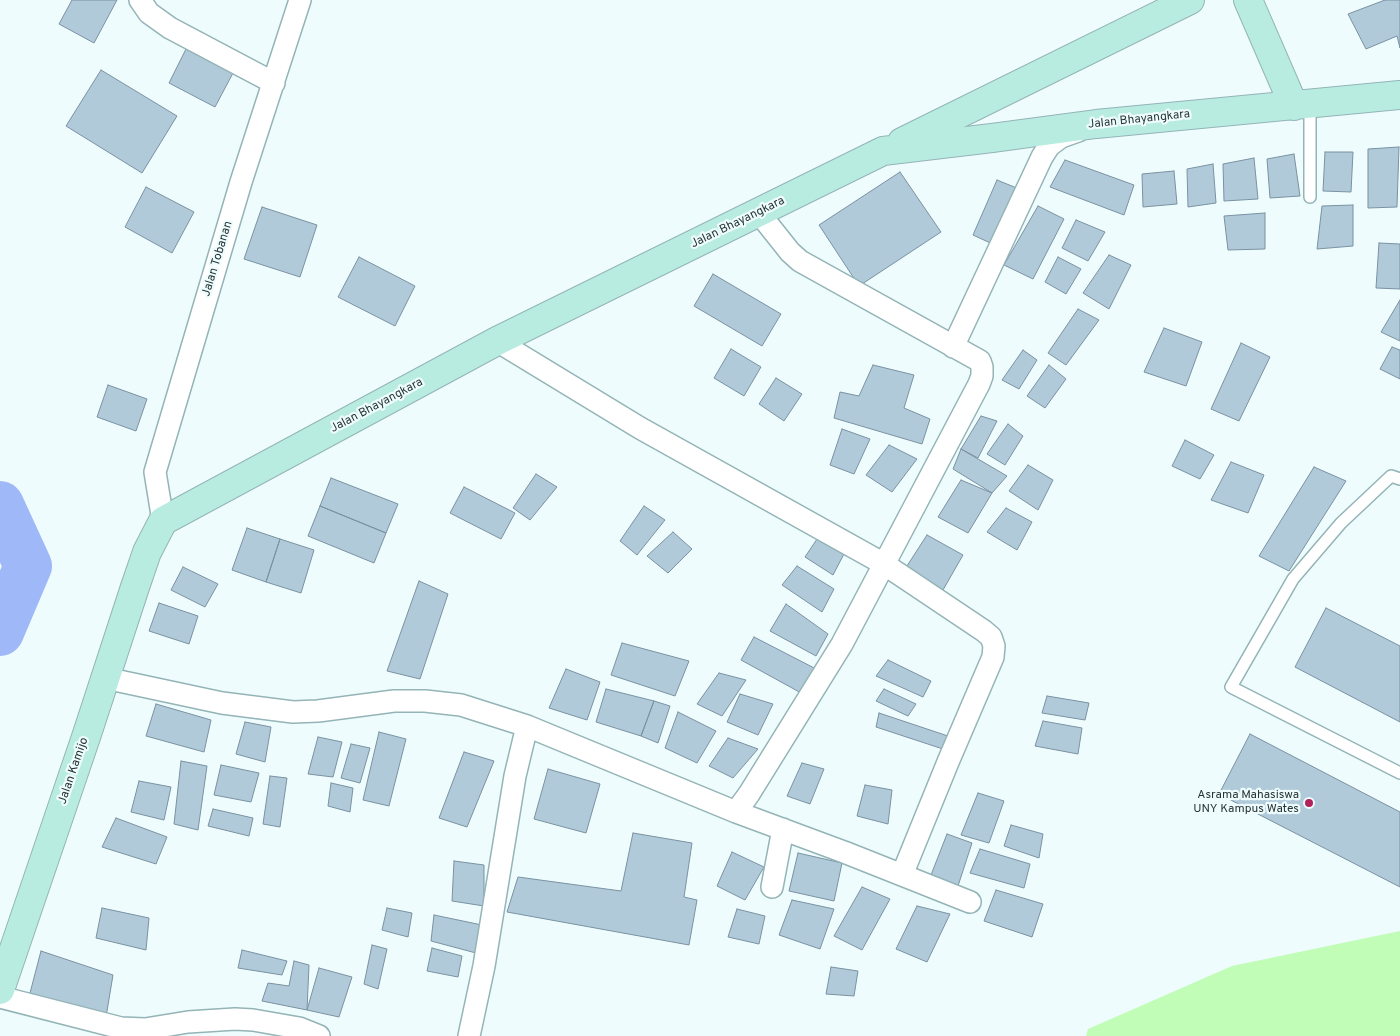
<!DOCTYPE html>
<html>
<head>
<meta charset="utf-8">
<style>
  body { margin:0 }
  canvas { display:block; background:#eefcfd }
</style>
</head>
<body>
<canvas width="1400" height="1036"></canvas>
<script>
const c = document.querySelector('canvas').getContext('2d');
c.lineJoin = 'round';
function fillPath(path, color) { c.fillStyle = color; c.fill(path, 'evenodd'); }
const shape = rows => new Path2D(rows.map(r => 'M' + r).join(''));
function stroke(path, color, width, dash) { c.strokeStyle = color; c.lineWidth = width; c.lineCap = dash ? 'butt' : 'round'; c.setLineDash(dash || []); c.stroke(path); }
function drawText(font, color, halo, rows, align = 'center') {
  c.font = font + ' Overpass,sans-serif'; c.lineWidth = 4.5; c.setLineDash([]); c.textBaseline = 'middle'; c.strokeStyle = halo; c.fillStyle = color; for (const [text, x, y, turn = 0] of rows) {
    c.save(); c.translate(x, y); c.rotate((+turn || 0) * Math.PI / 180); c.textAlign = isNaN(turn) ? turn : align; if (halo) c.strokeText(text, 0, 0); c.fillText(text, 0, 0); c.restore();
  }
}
const green = shape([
  [1400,931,1400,1036,1086,1036,1088,1029,1232,966]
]);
const river = shape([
  [0,505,28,566,0,632]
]);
const building = shape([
  [72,0,117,0,94,43,59,24,72,0],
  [1385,0,1400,0,1400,48,1397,36,1366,49,1348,14,1385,0],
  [186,49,233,73,215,107,169,83,186,49],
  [101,70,177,116,142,173,66,126,101,70],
  [1399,147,1397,207,1368,208,1368,149,1399,147],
  [1325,152,1353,152,1351,192,1323,191,1325,152],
  [1294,154,1300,196,1270,198,1267,159,1294,154],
  [1254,158,1258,199,1224,201,1223,164,1254,158],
  [1065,160,1134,185,1124,215,1050,187,1065,160],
  [1213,164,1216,203,1188,207,1187,169,1213,164],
  [1174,171,1177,204,1143,207,1142,174,1174,171],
  [900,172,941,232,859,286,819,225,900,172],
  [997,180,1024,191,999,247,973,235,997,180],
  [146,187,194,212,172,253,125,227,146,187],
  [1353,205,1353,246,1317,249,1322,206,1353,205],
  [1038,206,1064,219,1033,279,1004,265,1038,206],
  [262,207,317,225,300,277,244,259,262,207],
  [1265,213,1265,249,1228,250,1224,216,1265,213],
  [1076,220,1105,232,1088,261,1062,248,1076,220],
  [1379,243,1400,244,1400,289,1376,288,1379,243],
  [1109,255,1131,265,1109,309,1083,293,1109,255],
  [359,257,415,286,395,326,338,297,359,257],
  [1058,257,1081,269,1066,294,1045,282,1058,257],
  [713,274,781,314,762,346,694,306,713,274],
  [1400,300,1400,341,1381,332,1400,300],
  [1078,309,1099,320,1066,365,1048,353,1078,309],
  [1164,328,1202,342,1186,386,1144,372,1164,328],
  [1241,343,1270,357,1239,421,1211,409,1241,343],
  [1392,347,1400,350,1400,379,1380,369,1392,347],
  [731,349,761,367,744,396,714,378,731,349],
  [1023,350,1037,360,1019,389,1002,380,1023,350],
  [873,365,914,375,904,408,930,419,922,444,834,418,840,392,859,396,873,365],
  [1049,365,1066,379,1045,408,1027,396,1049,365],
  [776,378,802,394,784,421,759,404,776,378],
  [108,385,147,399,136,431,97,417,108,385],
  [981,416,997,421,978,458,961,449,981,416],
  [1008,424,1023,436,1005,465,987,454,1008,424],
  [842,429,870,439,854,474,830,465,842,429],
  [1185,440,1214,455,1200,479,1172,466,1185,440],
  [889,445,917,459,892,492,866,475,889,445],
  [961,449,1007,476,992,493,953,469,961,449],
  [1231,462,1264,475,1248,513,1211,500,1231,462],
  [1028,465,1053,480,1038,510,1009,491,1028,465],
  [1314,467,1346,481,1289,571,1259,556,1314,467],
  [536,474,557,487,530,520,513,508,536,474],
  [331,478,398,504,386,533,320,506,331,478],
  [961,480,992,493,968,533,938,517,961,480],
  [464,487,515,513,501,539,450,513,464,487],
  [320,506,386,533,374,563,308,536,320,506],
  [644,506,665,520,637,555,620,541,644,506],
  [1006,508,1032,522,1017,550,987,532,1006,508],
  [247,528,280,539,266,582,232,570,247,528],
  [673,532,692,549,668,573,647,556,673,532],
  [927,535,963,555,943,590,905,569,927,535],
  [280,539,314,550,301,593,266,582,280,539],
  [817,539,844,554,833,575,805,557,817,539],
  [797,566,834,589,822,612,782,585,797,566],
  [183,567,218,584,205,607,171,590,183,567],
  [419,581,448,594,420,679,387,671,419,581],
  [159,603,198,616,189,644,149,631,159,603],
  [786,604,828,634,816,656,770,631,786,604],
  [1326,608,1400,646,1400,722,1295,667,1326,608],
  [754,637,820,671,803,694,741,660,754,637],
  [622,643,689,661,675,696,611,675,622,643],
  [888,660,931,681,923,697,876,676,888,660],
  [566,669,600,682,587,720,549,708,566,669],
  [719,673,746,680,722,716,697,704,719,673],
  [606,689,654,701,641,736,596,722,606,689],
  [884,689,916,704,908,716,876,701,884,689],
  [740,694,773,704,758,735,727,722,740,694],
  [1047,696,1089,703,1085,720,1042,713,1047,696],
  [654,701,670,706,658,743,641,736,654,701],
  [156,704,211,720,204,752,146,736,156,704],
  [678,712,716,731,697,763,665,748,678,712],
  [879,713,951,737,946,750,876,727,879,713],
  [1043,721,1082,728,1078,754,1035,746,1043,721],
  [245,722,271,727,265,762,236,754,245,722],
  [379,732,406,739,389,806,363,800,379,732],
  [1250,734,1400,812,1400,887,1219,794,1250,734],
  [318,737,342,742,333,777,308,774,318,737],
  [728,738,758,749,733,778,709,766,728,738],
  [351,744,370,748,360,783,341,778,351,744],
  [464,752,494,761,467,827,439,818,464,752],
  [181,761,207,766,198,830,174,824,181,761],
  [802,763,824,769,810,804,787,796,802,763],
  [221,765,259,773,251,802,214,795,221,765],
  [548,769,600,784,586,833,534,819,548,769],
  [270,776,287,778,280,827,263,824,270,776],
  [139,781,171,787,164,820,131,812,139,781],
  [331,783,353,788,350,812,328,806,331,783],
  [865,785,892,790,888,824,857,816,865,785],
  [978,793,1004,801,989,843,961,835,978,793],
  [213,809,253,818,249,836,208,826,213,809],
  [116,818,167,837,156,864,102,847,116,818],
  [1011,825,1043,834,1039,858,1004,846,1011,825],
  [633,833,692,843,684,897,697,900,689,945,507,912,518,877,621,891,633,833],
  [947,834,972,843,958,886,931,875,947,834],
  [980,849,1030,864,1024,888,970,873,980,849],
  [732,852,764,867,745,900,717,886,732,852],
  [798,853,842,863,834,901,789,891,798,853],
  [454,861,484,865,484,906,452,901,454,861],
  [862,887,890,899,862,950,834,936,862,887],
  [996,890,1043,904,1032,937,984,921,996,890],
  [792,900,834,909,820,949,779,935,792,900],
  [917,906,950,914,927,962,896,949,917,906],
  [102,908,149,918,146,950,96,938,102,908],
  [387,908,412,913,408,937,382,930,387,908],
  [737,909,765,916,759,944,728,937,737,909],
  [434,915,482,925,476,953,431,941,434,915],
  [372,945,387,949,378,989,364,984,372,945],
  [432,948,462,956,458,977,427,971,432,948],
  [242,950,287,961,282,975,238,968,242,950],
  [41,951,113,975,106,1017,30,993,41,951],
  [294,961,309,965,307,1010,262,1001,268,983,289,986,294,961],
  [831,967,858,971,854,996,826,994,831,967],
  [319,968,352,977,339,1017,307,1010,319,968]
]);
const lane = shape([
  [1310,197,1310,104],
  [1400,479,1391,476,1341,523,1293,579,1231,687,1400,773]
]);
const street = shape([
  [140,0,149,13,170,28,274,83],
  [497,341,640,428,884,564,984,631,991,637,994,646,993,657,948,762,902,875,844,852,736,812],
  [953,347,1042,157,1049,146,1061,137,1078,131],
  [163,521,155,472,241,182,300,0],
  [105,678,222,703,293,712,318,711,394,701,425,701,461,705,527,726,736,812,749,794,842,644,979,384,982,376,982,367,980,361,800,261,790,252,759,213],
  [902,875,970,902],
  [772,887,783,829],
  [0,997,121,1028,145,1029,188,1022,235,1019,253,1020,299,1028,319,1036],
  [469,1036,484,966,515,776,527,726]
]);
const secondary = shape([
  [1248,0,1294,106],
  [902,142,1190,0],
  [0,990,87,734,135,587,147,552,163,521,497,341,883,151,992,138,1096,124,1400,95]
]);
const markers = [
  [1309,803,5,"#b0225b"]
];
const streetNames = [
  ["Jalan Bhayangkara",1139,120,-6],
  ["Jalan Bhayangkara",738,223,-26],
  ["Jalan Tobanan",218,259,-73],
  ["Jalan Bhayangkara",377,406,-28],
  ["Jalan Kamijo",74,771,-71]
];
const poiNames = [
  ["Asrama Mahasiswa",1299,796],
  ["UNY Kampus Wates",1299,810]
];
fillPath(green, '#c1fdb7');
stroke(river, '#9fb8f7', 48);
fillPath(building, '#b0cada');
stroke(building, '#7a92a1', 1);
stroke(lane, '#94b4b7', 14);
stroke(street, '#94b4b7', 24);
stroke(secondary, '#94b4b7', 30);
stroke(lane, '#fff', 11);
stroke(street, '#fff', 21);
stroke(secondary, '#b8ece1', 28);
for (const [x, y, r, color] of markers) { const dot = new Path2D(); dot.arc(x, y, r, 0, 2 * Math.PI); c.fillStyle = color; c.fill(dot); stroke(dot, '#eefcfd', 2); }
drawText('12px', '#273436', '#eefcfd', streetNames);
drawText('12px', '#273436', '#eefcfd', poiNames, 'right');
</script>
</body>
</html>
